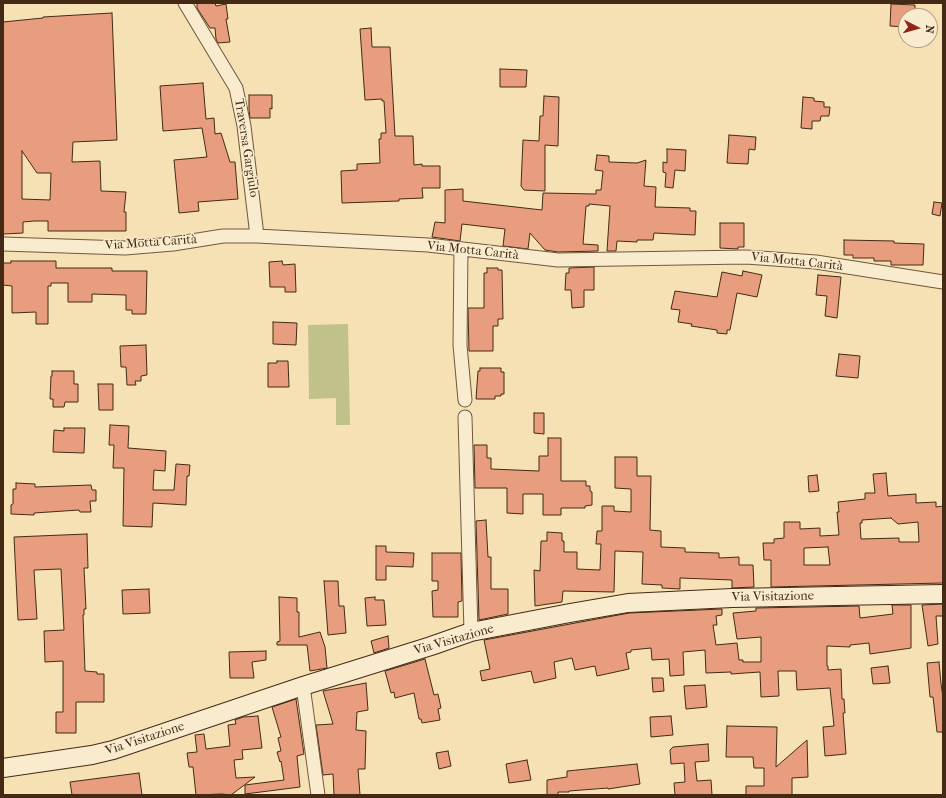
<!DOCTYPE html>
<html>
<head>
<meta charset="utf-8">
<style>
  body { margin:0 }
  #map { position:relative; width:946px; height:798px; overflow:hidden; background:#f6e1b4; font-family:"IM FELL French Canon",serif }
  canvas { display:block }
  .frame { position:absolute; inset:0; border:4px solid #442a15; pointer-events:none }
  .north { position:absolute; left:898px; top:8px; width:40px; height:40px; box-sizing:border-box; background:#f9ecce; border:1px solid #b19e84; border-radius:50%; rotate:96deg; font-size:11px; font-weight:700; line-height:16px; text-align:center; color:#442a15 }
  .north::after { content:''; display:block; margin:auto; width:14px; height:18px; background:#8f2418; clip-path:polygon(50% 0,100% 100%,50% 72%,0 100%) }
</style>
</head>
<body>
<div id="map">
<canvas width="946" height="798"></canvas>
<div class="frame"></div>
<div class="north">N</div>
</div>
<script>
const c = document.querySelector('canvas').getContext('2d');
c.lineJoin = 'round';
function fillPath(path, color) { c.fillStyle = color; c.fill(path, 'evenodd'); }
const shape = rows => new Path2D(rows.map(r => 'M' + r).join(''));
function stroke(path, color, width, dash) { c.strokeStyle = color; c.lineWidth = width; c.lineCap = dash ? 'butt' : 'round'; c.setLineDash(dash || []); c.stroke(path); }
function drawText(font, color, halo, rows, align = 'center') {
  c.font = font + ' "IM FELL French Canon",serif'; c.lineWidth = 3; c.setLineDash([]); c.textBaseline = 'middle'; c.strokeStyle = halo; c.fillStyle = color; for (const [text, x, y, turn = 0] of rows) {
    c.save(); c.translate(x, y); c.rotate((+turn || 0) * Math.PI / 180); c.textAlign = isNaN(turn) ? turn : align; if (halo) c.strokeText(text, 0, 0); c.fillText(text, 0, 0); c.restore();
  }
}
const green = shape([
  [348,324,350,425,336,425,336,398,309,399,308,325]
]);
const building = shape([
  [197,3,215,3,216,6,226,4,228,19,226,19,230,42,218,43,216,39,215,28,210,28,197,8,197,3],
  [891,4,915,5,915,16,906,16,906,27,890,26,891,4],
  [112,13,117,140,73,142,72,162,100,161,101,191,126,192,124,212,126,212,126,231,48,231,48,221,34,221,23,222,23,233,3,234,3,22,43,18,43,17,112,13],
  [22,151,37,173,51,173,50,200,22,199,22,151],
  [371,28,372,47,390,47,395,136,413,136,414,165,422,164,422,166,440,166,440,188,422,188,423,198,399,199,399,201,342,203,341,171,357,170,357,164,380,163,379,139,381,139,381,133,386,133,384,101,382,101,382,99,365,100,360,29,371,28],
  [500,69,527,70,526,87,500,87,500,69],
  [203,83,206,119,214,118,215,134,221,133,230,162,235,162,238,199,198,202,199,211,179,213,174,160,207,157,202,128,163,131,160,86,203,83],
  [249,95,272,95,272,109,270,108,270,118,250,118,249,109,249,95],
  [544,96,559,97,558,146,545,145,545,191,524,190,521,186,523,140,539,141,540,116,543,116,544,96],
  [803,97,814,98,814,101,824,102,824,107,830,107,829,116,821,116,820,121,812,121,812,129,801,128,803,97],
  [729,135,756,137,755,150,749,149,748,164,727,163,729,135],
  [667,149,686,150,685,171,675,170,673,188,665,187,666,173,663,172,663,162,667,163,667,149],
  [597,155,609,156,609,162,637,163,646,160,644,186,656,187,655,207,690,208,690,211,696,211,695,235,654,233,653,240,637,240,637,242,617,241,616,251,607,251,610,206,589,204,589,206,586,206,583,244,598,245,598,251,558,252,545,250,530,233,528,249,503,246,505,229,462,224,460,241,432,237,435,222,445,223,445,190,463,189,463,201,542,210,543,193,596,194,596,190,601,190,603,171,595,170,597,155],
  [934,202,942,203,940,216,932,214,934,202],
  [720,223,744,223,744,247,738,247,738,249,720,248,720,223],
  [844,240,894,241,894,243,924,244,923,265,891,265,891,261,874,261,874,258,853,258,853,255,844,255,844,240],
  [11,261,56,261,56,268,112,268,112,271,147,271,146,314,132,314,132,310,126,310,126,295,92,294,92,302,68,302,68,283,51,283,51,286,48,286,48,324,36,324,36,312,12,313,12,286,3,285,3,263,11,263,11,261],
  [282,261,283,265,295,264,296,292,285,292,285,287,270,287,269,262,282,261],
  [594,267,594,290,584,290,584,307,572,308,571,290,565,290,566,273,569,273,569,268,594,267],
  [487,268,498,268,498,270,502,270,503,319,498,319,498,326,493,326,493,351,469,351,468,308,484,308,484,273,487,273,487,268],
  [743,271,762,275,757,297,737,293,730,330,727,330,727,334,717,333,717,330,691,326,692,324,678,322,680,310,671,309,675,291,717,297,722,272,742,276,743,271],
  [818,275,841,277,837,318,825,316,827,296,816,295,818,275],
  [273,322,297,323,296,345,273,344,273,322],
  [146,345,147,375,141,376,141,381,135,381,136,385,127,385,126,367,121,367,120,346,146,345],
  [839,354,860,356,858,378,836,376,839,354],
  [277,361,288,361,289,387,268,387,268,363,277,363,277,361],
  [480,368,501,368,501,372,504,372,504,394,501,394,501,396,495,396,495,399,476,399,478,371,480,371,480,368],
  [52,371,74,371,74,384,78,384,78,402,65,402,64,407,53,407,53,399,50,399,51,376,52,376,52,371],
  [98,384,113,384,113,410,99,410,98,384],
  [534,413,544,413,544,434,534,433,534,413],
  [110,425,129,426,128,448,166,451,165,471,154,470,153,490,174,490,176,464,190,465,189,476,187,476,186,505,153,503,152,527,123,526,124,468,113,468,114,445,109,445,110,425],
  [64,428,85,428,84,453,53,452,54,430,64,431,64,428],
  [548,438,561,438,561,481,586,481,586,486,590,486,590,491,592,492,592,505,585,506,585,508,561,508,561,515,543,515,543,494,523,494,523,514,507,513,507,488,475,488,474,445,487,445,487,458,491,458,491,469,539,471,539,456,548,456,548,438],
  [615,457,637,457,637,476,651,476,650,530,661,531,661,547,685,548,685,552,719,553,719,558,739,557,739,565,753,565,754,587,732,588,732,580,680,578,680,589,662,588,662,585,642,584,643,552,615,551,614,592,563,591,562,602,535,606,534,570,540,571,541,541,547,541,547,532,562,533,562,541,564,541,564,552,577,552,577,569,600,570,601,544,596,544,597,531,602,531,602,506,614,506,614,511,631,512,631,489,615,488,615,457],
  [886,473,888,496,916,494,916,503,936,502,936,507,943,506,943,583,771,587,771,560,764,560,763,543,774,543,774,539,784,538,784,522,800,522,800,529,820,528,820,536,839,535,837,512,839,512,838,502,865,499,865,493,875,493,873,474,886,473],
  [891,518,898,524,918,522,919,542,899,542,899,538,861,539,860,523,862,523,862,520,891,518],
  [828,547,830,565,804,565,804,548,828,547],
  [817,475,819,491,809,492,808,476,817,475],
  [16,483,35,484,35,487,91,485,92,490,96,490,96,501,90,501,91,512,80,512,79,510,34,513,34,515,11,514,11,505,13,504,13,489,16,489,16,483],
  [486,520,488,557,491,557,491,589,508,589,508,614,479,620,476,521,486,520],
  [87,534,88,568,84,568,86,609,84,609,84,615,83,615,85,671,97,672,97,674,104,674,104,702,76,702,76,733,56,733,56,712,63,712,63,661,45,662,44,631,64,630,61,569,34,570,37,619,18,620,14,537,87,534],
  [376,546,386,546,386,552,414,553,413,567,386,566,386,580,376,580,376,546],
  [432,553,461,553,462,601,458,602,458,617,433,617,432,591,438,590,438,581,432,581,432,553],
  [324,581,338,581,339,606,344,606,346,633,328,635,324,581],
  [149,589,150,613,123,614,122,590,149,589],
  [279,597,297,598,297,612,299,612,299,637,320,632,325,647,327,668,310,671,307,645,277,645,277,642,280,641,279,597],
  [375,597,375,600,384,600,386,625,367,626,365,598,375,597],
  [943,604,943,616,936,616,938,644,928,646,922,605,943,604],
  [892,605,911,605,911,648,870,654,869,643,850,645,850,647,827,646,827,666,828,666,828,670,841,669,842,699,844,699,845,713,843,713,846,754,825,756,823,727,834,726,830,688,797,690,796,671,778,671,779,696,761,697,760,672,731,674,731,672,706,673,705,650,683,652,684,675,670,676,669,659,652,660,651,648,631,650,631,652,626,653,629,669,597,676,595,666,575,670,572,658,554,662,556,678,534,683,531,671,482,681,480,671,490,669,484,640,629,613,722,609,722,615,716,616,717,625,713,625,716,645,737,643,739,660,743,660,743,662,761,662,761,637,737,639,733,613,756,611,756,608,859,606,860,618,893,614,892,605],
  [388,636,389,648,374,653,371,641,388,636],
  [266,651,266,660,252,662,254,678,230,678,229,652,266,651],
  [425,659,434,695,438,694,441,708,438,709,440,720,422,723,421,719,419,719,414,693,395,698,394,692,391,693,385,671,425,659],
  [939,662,941,684,943,697,943,732,937,732,933,697,930,697,927,663,939,662],
  [888,666,890,683,873,684,871,668,888,666],
  [652,678,663,678,664,691,653,692,652,678],
  [366,683,368,710,357,712,356,730,366,731,365,769,358,769,360,795,334,795,333,774,323,775,316,725,333,724,323,691,366,683],
  [705,685,707,707,686,709,684,686,705,685],
  [296,699,304,754,297,756,300,787,245,794,245,785,284,780,281,761,280,762,277,752,281,751,278,738,281,737,272,707,296,699],
  [258,716,262,748,242,750,243,759,234,760,236,778,255,777,231,795,222,794,196,795,193,767,189,767,187,753,197,752,195,735,204,734,206,749,230,746,228,725,236,724,235,720,243,717,258,716],
  [671,716,673,735,651,737,650,717,671,716],
  [727,726,777,727,776,767,807,740,808,777,792,778,792,795,746,795,746,786,764,786,764,768,754,768,753,757,726,757,727,726],
  [708,744,709,761,695,762,697,781,711,780,712,795,675,795,674,783,685,782,684,763,671,764,670,750,673,747,708,744],
  [448,751,451,766,439,769,436,753,448,751],
  [527,760,531,780,509,783,506,764,527,760],
  [637,764,640,784,608,789,608,788,569,791,569,792,558,792,558,795,547,795,547,780,567,777,567,771,637,764],
  [139,773,142,795,72,795,70,782,139,773]
]);
const street = shape([
  [185,3,236,88,244,126,257,236],
  [3,244,125,248,173,244,223,236,257,236,428,245,558,260,746,257,816,262,943,282],
  [461,249,460,345,465,400],
  [465,417,471,632],
  [303,686,318,795]
]);
const secondary = shape([
  [3,768,92,755,113,750,303,686,431,646,471,632,570,613,628,603,732,598,943,594]
]);
const streetNames = [
  ["Traversa Gargiulo",246,148,81],
  ["Via Motta Carità",151,243,-4],
  ["Via Motta Carità",473,251,6],
  ["Via Motta Carità",797,262,6],
  ["Via Visitazione",773,597,-1],
  ["Via Visitazione",454,640,-16],
  ["Via Visitazione",145,739,-18]
];
fillPath(green, '#c1c28a');
fillPath(building, '#e79d7e');
stroke(building, '#442a15', 1);
stroke(street, '#70583d', 15);
stroke(secondary, '#442a15', 20);
stroke(street, '#f9ecce', 13);
stroke(secondary, '#f9ecce', 18);
drawText('13px', '#442a15', '#f9ecce', streetNames);
</script>
</body>
</html>
